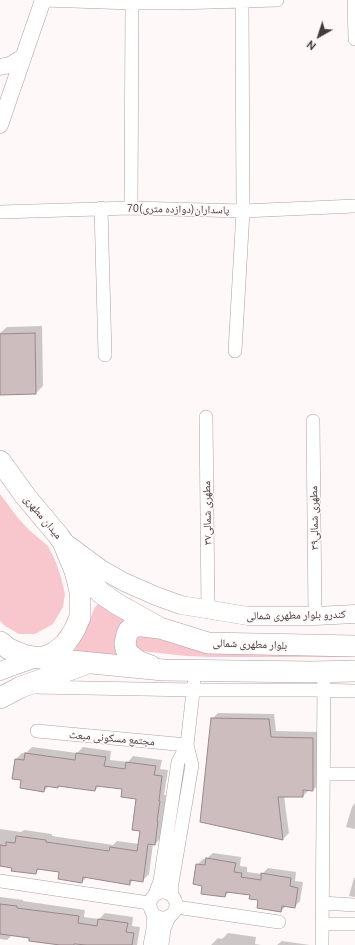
<!DOCTYPE html>
<html>
<head>
<meta charset="utf-8">
<style>
  body { margin:0 }
  #map { position:relative; width:355px; height:945px; overflow:hidden; background:#fff8f9; font-family:Ubuntu,sans-serif }
  canvas { display:block }
  .north { position:absolute; left:299px; top:16px; width:40px; height:40px; -webkit-text-stroke:3px #fff8f9; paint-order:stroke; rotate:219deg; font-size:11px; font-weight:700; line-height:16px; text-align:center; color:#413b3b }
  .north::after { content:''; display:block; margin:auto; width:14px; height:18px; background:#413b3b; clip-path:polygon(50% 0,100% 100%,50% 72%,0 100%) }
</style>
</head>
<body>
<div id="map">
<canvas width="355" height="945"></canvas>
<div class="north">N</div>
</div>
<script>
const c = document.querySelector('canvas').getContext('2d');
c.lineJoin = 'round';
function fillPath(path, color) { c.fillStyle = color; c.fill(path, 'evenodd'); }
const shape = rows => new Path2D(rows.map(r => 'M' + r).join(''));
function stroke(path, color, width, dash) { c.strokeStyle = color; c.lineWidth = width; c.lineCap = dash ? 'butt' : 'round'; c.setLineDash(dash || []); c.stroke(path); }
function drawText(font, color, halo, rows, align = 'center') {
  c.font = font + ' Ubuntu,"Noto Naskh Arabic",sans-serif'; c.lineWidth = 3; c.setLineDash([]); c.textBaseline = 'middle'; c.strokeStyle = halo; c.fillStyle = color; for (const [text, x, y, turn = 0] of rows) {
    c.save(); c.translate(x, y); c.rotate((+turn || 0) * Math.PI / 180); c.textAlign = isNaN(turn) ? turn : align; if (halo) c.strokeText(text, 0, 0); c.fillText(text, 0, 0); c.restore();
  }
}
const green = shape([
  [0,494,18,518,29,530,48,546,55,560,61,577,65,594,63,607,53,624,35,634,19,634,5,626,0,621],
  [98,604,111,609,125,617,118,631,122,657,74,652,86,629,95,607],
  [133,636,355,651,355,657,212,657,186,656,142,651,135,647]
]);
const shadow = shape([
  [42,326,43,386,36,393,0,359,0,333,7,327],
  [218,713,274,714,276,731,319,732,319,784,313,790,309,790,303,796,284,796,289,833,283,839,201,821,212,719],
  [32,747,77,753,83,747,111,751,110,760,128,762,133,756,162,760,160,769,168,770,164,795,166,795,161,838,155,844,153,844,149,874,143,880,134,879,129,884,87,877,82,882,60,871,40,868,36,873,13,867,0,865,0,829,21,832,24,830,52,834,52,836,113,845,117,841,139,844,141,830,137,798,123,788,100,785,95,790,59,785,57,787,49,786,44,791,22,779,16,759,22,753,26,753],
  [355,803,355,829,346,827,352,807],
  [213,853,241,857,240,866,247,867,247,872,262,874,268,868,296,872,295,881,303,882,300,901,294,907,286,906,281,911,259,899,251,894,230,891,225,896,204,885,197,865,203,859,206,859],
  [354,878,355,878,355,897,349,896],
  [0,897,23,900,23,901,85,910,84,917,99,919,105,913,133,917,132,926,140,927,137,945,95,945,76,943,74,945,68,945,12,935,7,940,0,939],
  [228,933,256,937,255,944,261,945,211,945,218,938,222,939],
  [282,941,310,945,277,945]
]);
const building = shape([
  [35,333,36,394,0,395,0,334,35,333],
  [211,718,269,719,271,737,313,738,313,791,303,790,303,797,278,797,283,840,200,822,211,718],
  [25,753,75,760,76,753,106,757,104,766,125,769,126,762,156,766,154,775,162,776,159,801,160,801,157,821,158,821,155,845,148,844,143,882,130,880,130,885,83,877,82,883,58,879,59,872,37,869,36,874,11,871,12,868,0,866,0,845,6,846,6,842,15,843,16,836,46,840,46,842,109,851,110,847,137,851,140,831,132,830,136,799,121,797,122,789,96,786,95,791,58,786,58,788,45,786,44,792,20,788,21,780,12,779,15,759,24,760,25,753],
  [206,858,236,863,234,872,242,873,241,877,261,880,261,873,291,878,290,886,298,888,295,908,282,906,281,912,257,908,258,900,249,899,250,895,226,892,225,897,201,894,202,886,193,884,196,864,205,865,206,858],
  [0,904,17,906,17,908,79,916,78,923,97,926,98,919,128,923,126,932,134,933,132,945,87,945,74,944,74,945,60,945,29,941,29,938,0,934,0,904]
]);
const minor = shape([
  [43,0,132,3,177,3,277,0],
  [354,0,355,39],
  [101,208,105,355],
  [131,208,132,3],
  [0,212,131,208,243,211,355,206],
  [235,351,243,211,242,1],
  [206,417,208,610],
  [313,421,315,616],
  [33,687,194,690,310,690,355,691],
  [37,731,187,745],
  [324,774,355,774],
  [0,881,149,903],
  '150 905a13 13 0 1 1 26 0a13 13 0 1 1-26 0Z',
  [155,894,160,881,178,762,187,745,194,683],
  [172,896,172,883,192,765,187,745],
  [322,903,355,905],
  [176,907,279,922],
  [322,924,355,924],
  [150,945,153,929,153,915],
  [162,945,164,929,169,917],
  [322,945,324,682]
]);
const tertiary = shape([
  [0,67,10,65,23,57],
  [0,125,43,0]
]);
const secondary = shape([
  [67,544,101,569,124,582,156,596,181,605,248,616,315,616,355,614],
  [0,671,30,660,41,658]
]);
const primary = shape([
  [0,461,26,497,58,535,63,542,75,571,80,591,80,617,75,629,70,637,65,644,54,653,41,658,26,656,9,649,0,642],
  [63,542,85,575,101,593,117,604,160,628,208,643,355,646],
  [41,658,163,670,312,672,355,671],
  [151,666,138,661,129,654,126,649,125,643,127,634,129,630,136,626,143,626,159,628],
  [0,698,21,687,83,665]
]);
const streetNames = [
  ["70پاسداران(دوازده متری)",178,209,1],
  ["مطهرى شمالى۳۷",207,513,-91],
  ["میدان مطهری",43,517,50],
  ["مطهرى شمالى۳۹",314,518,-91],
  ["کندرو بلوار مطهری شمالی",296,615,-1],
  ["بلوار مطهری شمالی",250,644,2],
  ["مجتمع مسکونی مبعث",112,738,5]
];
fillPath(green, '#f8c6cd');
fillPath(shadow, '#0003');
fillPath(building, '#cdbdbf');
stroke(building, '#98898b', 1);
stroke(minor, '#af9fa1', 14);
stroke(tertiary, '#af9fa1', 17);
stroke(secondary, '#af9fa1', 19);
stroke(primary, '#af9fa1', 22);
stroke(minor, '#fff', 13);
stroke(tertiary, '#fff', 16);
stroke(secondary, '#fff', 18);
stroke(primary, '#fff', 21);
drawText('11px', '#413b3b', '#fff8f9', streetNames);
</script>
</body>
</html>
